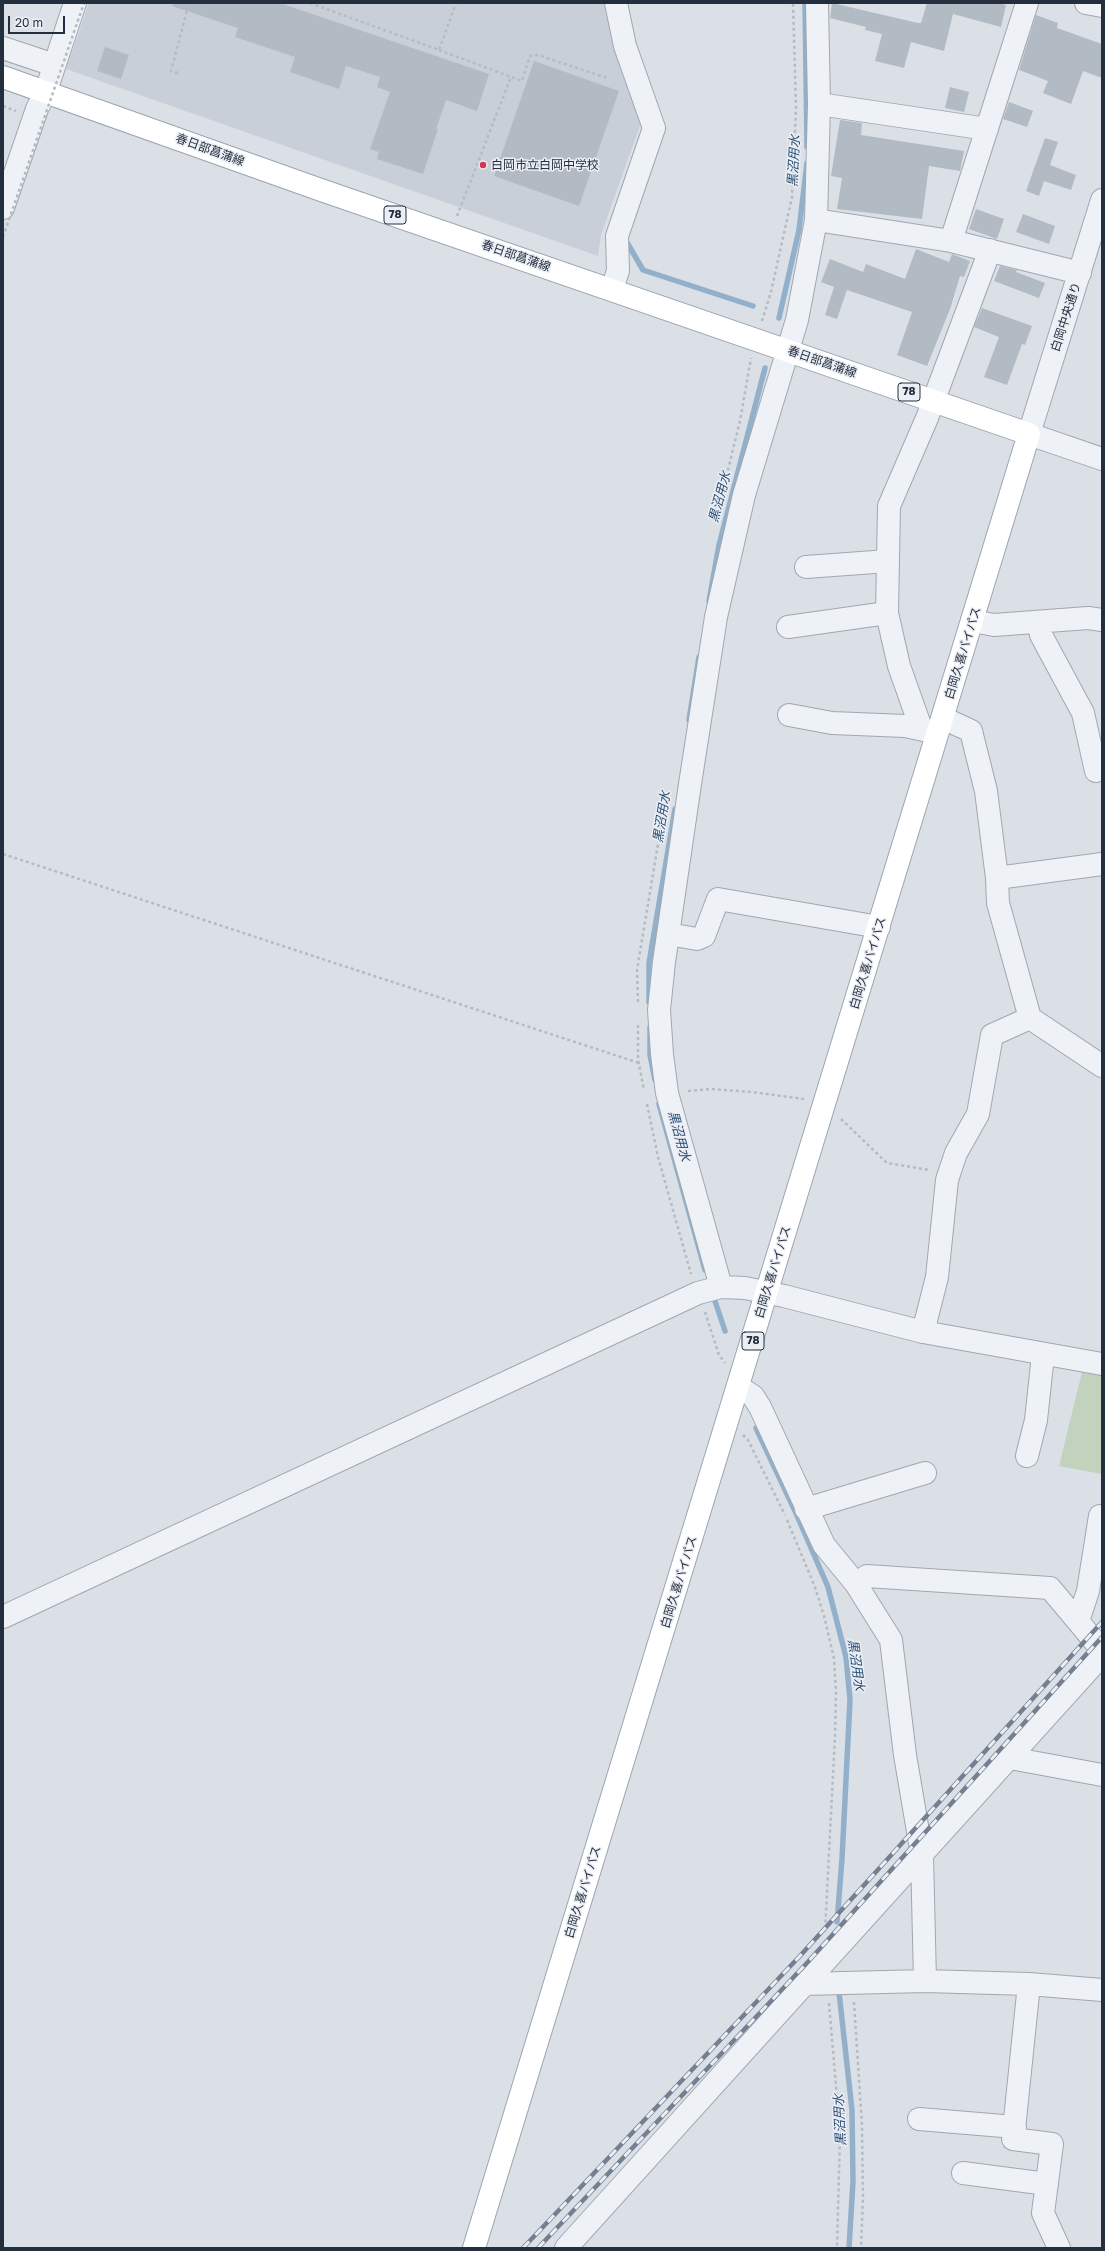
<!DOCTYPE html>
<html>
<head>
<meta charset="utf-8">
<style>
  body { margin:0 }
  #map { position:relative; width:1105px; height:2251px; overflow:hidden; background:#dbe0e7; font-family:"Golos Text",sans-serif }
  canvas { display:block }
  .frame { position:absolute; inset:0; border:4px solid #242f3e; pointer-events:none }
  .scale { position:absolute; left:8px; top:16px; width:57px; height:18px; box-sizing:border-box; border:2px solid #242f3e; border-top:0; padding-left:5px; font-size:12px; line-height:14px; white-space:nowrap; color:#242f3e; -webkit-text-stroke:3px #ebeff5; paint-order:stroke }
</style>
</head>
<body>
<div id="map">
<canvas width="1105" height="2251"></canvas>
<div class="frame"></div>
<div class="scale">20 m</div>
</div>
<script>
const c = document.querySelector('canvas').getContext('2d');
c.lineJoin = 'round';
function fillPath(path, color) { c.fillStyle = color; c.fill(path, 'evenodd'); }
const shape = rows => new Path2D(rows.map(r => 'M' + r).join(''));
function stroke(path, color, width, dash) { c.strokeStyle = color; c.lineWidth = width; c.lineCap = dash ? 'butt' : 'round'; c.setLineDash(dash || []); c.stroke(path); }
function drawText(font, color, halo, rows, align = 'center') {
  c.font = font + ' "Golos Text","Noto Sans JP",sans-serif'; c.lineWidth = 3; c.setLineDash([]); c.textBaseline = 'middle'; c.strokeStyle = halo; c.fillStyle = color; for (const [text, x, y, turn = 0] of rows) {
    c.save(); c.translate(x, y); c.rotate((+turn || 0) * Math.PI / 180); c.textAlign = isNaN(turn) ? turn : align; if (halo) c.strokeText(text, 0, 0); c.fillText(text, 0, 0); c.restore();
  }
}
const built = shape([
  [89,3,610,3,641,123,601,235,598,256,66,69]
]);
const green = shape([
  [1083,1368,1102,1371,1102,1474,1059,1466]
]);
const stream = shape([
  [805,3,807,147],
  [625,239,643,270,753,306],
  [779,318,799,230,807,163],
  [709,601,719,545,765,368],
  [689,720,699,657],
  [649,1002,649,963,675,809],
  [650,1027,650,1055,655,1080],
  [659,1104,705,1270],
  [715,1301,725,1331],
  [756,1428,795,1511,828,1587,846,1657,850,1700,842,1859,837,1922],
  [839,1992,852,2110,853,2181,849,2248]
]);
const building = shape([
  [173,3,280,3,489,74,477,111,446,100,436,129,438,129,423,174,377,159,379,152,370,149,390,92,377,87,380,77,346,66,339,89,290,72,295,57,235,37,238,28,172,6],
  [832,3,918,23,921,23,927,3,998,3,1006,5,1001,27,953,14,944,51,911,42,904,68,875,61,882,34,865,30,866,27,830,18],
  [1036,15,1058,23,1057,28,1102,44,1102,78,1083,71,1071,104,1043,93,1048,81,1019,70],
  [105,47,129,55,121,79,97,71],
  [534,61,619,91,579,206,494,176],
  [950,87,969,92,964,112,945,108],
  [1009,102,1033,111,1027,127,1003,119],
  [840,120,862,123,861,135,964,151,960,171,929,166,922,219,837,209,842,178,831,176],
  [1045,138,1058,142,1050,165,1076,175,1071,190,1044,181,1039,196,1026,191],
  [976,209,1004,219,997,239,969,229],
  [1023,214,1055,226,1049,244,1016,232],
  [916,249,949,262,952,254,970,261,964,277,960,276,950,309,927,366,897,355,912,312,847,290,837,319,825,315,834,287,821,282,830,259,863,272,866,264,905,279],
  [1000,266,1017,270,1016,272,1045,283,1039,298,994,281],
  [982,308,1032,326,1025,345,1022,344,1007,385,984,377,999,337,974,327]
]);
const path = shape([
  [310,3,439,50,456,3],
  [439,50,522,81,530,56,538,55,607,78],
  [178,73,171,71,189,3],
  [3,106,16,111],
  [457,216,511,77],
  [762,321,771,292,792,197,796,109,793,3],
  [725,482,740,421,751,358],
  [3,854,639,1063],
  [638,1002,637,970,666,796],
  [638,1025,638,1059,644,1090],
  [688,1091,711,1089,752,1092,804,1099],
  [647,1104,658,1157,691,1274],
  [841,1119,887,1163,929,1170],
  [705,1312,719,1355,725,1363],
  [743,1435,748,1440,785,1515],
  [787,1520,815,1587,824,1616,834,1658,836,1692,835,1736,825,1932],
  [854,2002,862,2126,863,2197,861,2248],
  [829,2003,840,2134,837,2248]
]);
const minor = shape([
  [1086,3,1102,6],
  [3,48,54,65],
  [819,104,987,129],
  [1102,200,1029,434,1102,459],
  [3,208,37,109,46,91,75,3],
  [816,220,951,241,1080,273],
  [951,241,1027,3],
  [612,289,618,271,617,236,654,128,625,46,616,3],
  [806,567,888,561],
  [972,621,994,625,1088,618,1102,620],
  [1039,623,1041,635,1083,713,1096,771],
  [788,627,887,613],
  [789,715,832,723,905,726,933,732],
  [921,728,899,666,887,613,889,506,927,418,990,250],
  [997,878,1102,864],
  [668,934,697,939,704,936,718,899,879,927],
  [1030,1018,1102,1066],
  [721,1287,667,1093,662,1054,659,1010,664,962,690,784,716,617,744,495,797,320,816,220,819,104,817,3],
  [923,1332,937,1277,947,1180,956,1153,978,1114,992,1035,1030,1018,998,903,997,878,986,791,971,731,943,718],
  [739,1387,753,1396,760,1407,824,1545,856,1584,891,1640,905,1755,922,1855,925,1981],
  [1027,1456,1036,1420,1043,1355],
  [806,1509,925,1473],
  [856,1584,867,1576,1050,1588,1102,1650],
  [3,1617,698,1293,721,1287,745,1288,784,1296,923,1332,1102,1364],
  [1078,1621,1088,1591,1100,1516],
  [1010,1758,1102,1775],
  [804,1984,925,1981,1029,1984,1102,1990],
  [1029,1984,1013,2139,1052,2144,1043,2213,1059,2248],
  [919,2119,1015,2127],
  [963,2173,1047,2184],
  [566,2248,1102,1655]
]);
const major = shape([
  [3,77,321,190,1029,434,474,2248]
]);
const rail = shape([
  [523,2248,799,1957,1102,1622],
  [538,2248,806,1964,1102,1637]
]);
const pathBridge = shape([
  [3,237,84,3]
]);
const markers = [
  [483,165,4,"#d73553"]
];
const shields = [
  [395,215,22],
  [909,392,22],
  [753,1341,22]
];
const shieldNames = [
  ["78",395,215],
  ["78",909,392],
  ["78",753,1341]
];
const streetNames = [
  ["春日部菖蒲線",210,150,20],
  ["春日部菖蒲線",516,256,19],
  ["白岡中央通り",1066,317,-72],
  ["春日部菖蒲線",822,362,19],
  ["白岡久喜バイパス",963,653,-73],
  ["白岡久喜バイパス",868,963,-73],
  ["白岡久喜バイパス",773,1272,-73],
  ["白岡久喜バイパス",679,1582,-73],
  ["白岡久喜バイパス",583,1892,-73]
];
const poiNames = [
  ["白岡市立白岡中学校",491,165]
];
const waterNames = [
  ["黒沼用水",794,161,-87],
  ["黒沼用水",720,497,-75],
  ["黒沼用水",662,817,-81],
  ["黒沼用水",679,1136,75],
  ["黒沼用水",856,1665,82],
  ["黒沼用水",840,2120,-93]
];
fillPath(built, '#c9cfd9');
fillPath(green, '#c2d2bc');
stroke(stream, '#93b0ca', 5.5);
fillPath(building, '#b2bac4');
stroke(minor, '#a0a7b1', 24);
stroke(major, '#9aa5b3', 24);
stroke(path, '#b5bbc2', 2.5, [3, 3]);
stroke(minor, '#eef1f5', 22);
stroke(major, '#fff', 22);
stroke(rail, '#748092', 4.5);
stroke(rail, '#ebeff5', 3, [9]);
stroke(pathBridge, '#b5bbc2', 2.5, [3, 3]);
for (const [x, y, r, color] of markers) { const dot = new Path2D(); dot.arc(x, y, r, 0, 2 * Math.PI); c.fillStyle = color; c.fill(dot); stroke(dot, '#ebeff5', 1.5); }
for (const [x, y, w] of shields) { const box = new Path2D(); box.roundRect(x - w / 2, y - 9, w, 18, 3); c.fillStyle = '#ebeff5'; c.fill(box); stroke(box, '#242f3e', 1); }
drawText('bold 11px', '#242f3e', null, shieldNames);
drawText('12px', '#242f3e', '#ebeff5', streetNames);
drawText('12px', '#242f3e', '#ebeff5', poiNames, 'left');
drawText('italic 13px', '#2c4f74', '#ebeff5', waterNames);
</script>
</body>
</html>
